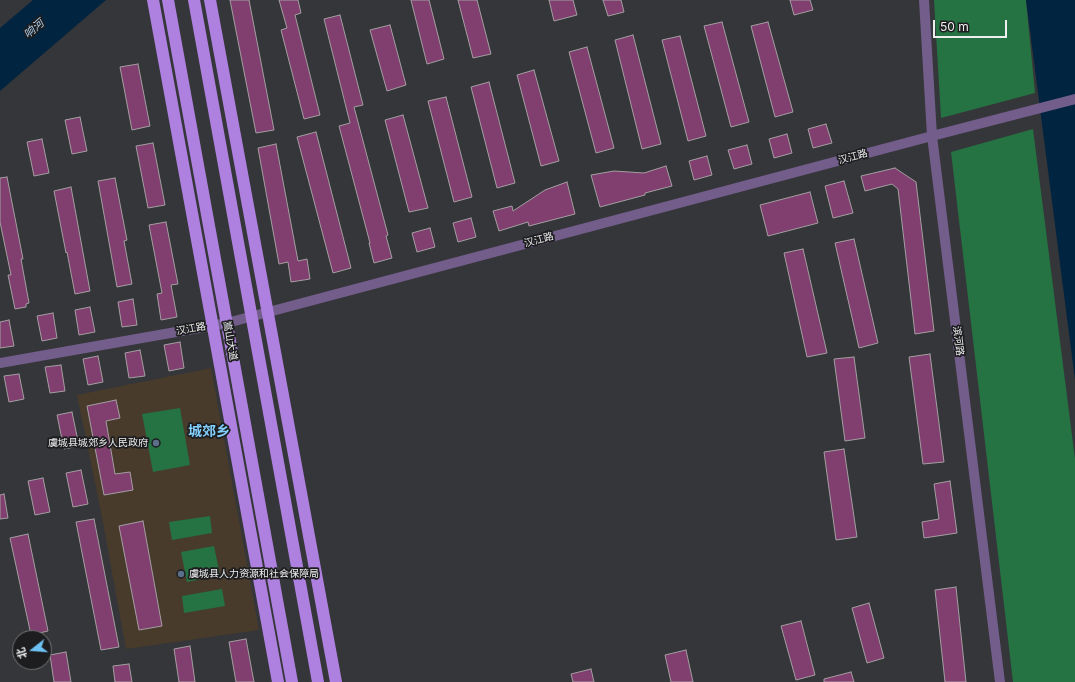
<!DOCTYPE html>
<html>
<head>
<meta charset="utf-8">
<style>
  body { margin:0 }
  #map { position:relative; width:1075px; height:682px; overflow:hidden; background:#353639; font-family:Inter,"Noto Sans SC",sans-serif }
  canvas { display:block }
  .north { position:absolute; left:12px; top:630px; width:40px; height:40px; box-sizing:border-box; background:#1d1d1f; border:1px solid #707172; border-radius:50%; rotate:253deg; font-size:11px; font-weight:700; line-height:16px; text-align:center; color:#edeeef }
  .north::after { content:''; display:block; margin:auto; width:14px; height:18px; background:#6ec2f3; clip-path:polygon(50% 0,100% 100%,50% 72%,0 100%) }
  .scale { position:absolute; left:933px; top:20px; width:74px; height:18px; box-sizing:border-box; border:2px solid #edeeef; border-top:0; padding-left:5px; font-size:12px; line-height:14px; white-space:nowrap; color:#edeeef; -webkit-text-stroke:3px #1d1d1f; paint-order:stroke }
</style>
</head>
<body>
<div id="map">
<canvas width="1075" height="682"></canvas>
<div class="north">北</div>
<div class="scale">50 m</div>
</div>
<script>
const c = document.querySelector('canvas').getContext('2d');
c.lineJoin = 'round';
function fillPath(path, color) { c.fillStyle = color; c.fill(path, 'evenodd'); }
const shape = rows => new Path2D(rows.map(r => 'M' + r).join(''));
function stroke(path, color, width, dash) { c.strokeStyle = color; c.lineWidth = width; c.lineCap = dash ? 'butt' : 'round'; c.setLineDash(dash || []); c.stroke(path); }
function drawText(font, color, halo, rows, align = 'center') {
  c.font = font + ' Inter,"Noto Sans SC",sans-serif'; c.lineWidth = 3.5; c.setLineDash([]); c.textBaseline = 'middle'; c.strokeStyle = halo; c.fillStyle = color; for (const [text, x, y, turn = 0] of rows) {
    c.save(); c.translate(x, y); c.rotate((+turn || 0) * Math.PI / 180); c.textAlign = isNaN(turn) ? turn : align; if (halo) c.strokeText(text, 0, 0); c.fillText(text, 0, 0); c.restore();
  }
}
const commercial = shape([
  [211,368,259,630,126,649,102,517,77,395]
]);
const green = shape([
  [934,0,1026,0,1035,93,941,118],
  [1033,129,1075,459,1075,682,1013,682,951,152],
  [180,408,190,465,153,472,142,414],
  [210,516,212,533,172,540,169,522],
  [214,546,220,575,187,582,181,552],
  [222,589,225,606,184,613,182,596]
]);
const water = shape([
  [33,0,106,0,0,91,0,28],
  [1026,0,1075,0,1075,380]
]);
const building = shape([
  [230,0,249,0,274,130,256,133,230,0],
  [279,0,298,0,301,13,295,15,320,115,304,119,281,30,287,28,279,0],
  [411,0,429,0,444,59,427,64,411,0],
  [458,0,477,0,491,54,473,58,458,0],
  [549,0,573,0,577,15,554,21,549,0],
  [603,0,621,0,624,12,608,16,603,0],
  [790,0,810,0,813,10,794,15,790,0],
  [340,15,363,105,354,107,388,235,386,236,392,258,374,263,369,243,370,243,339,126,350,123,324,19,340,15],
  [722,22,749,122,731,127,704,26,722,22],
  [768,22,793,112,775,117,751,26,768,22],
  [390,25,406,85,387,91,370,30,390,25],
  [633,35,661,144,642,149,615,40,633,35],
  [680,36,706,136,688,141,662,40,680,36],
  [587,47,614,148,596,153,569,52,587,47],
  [138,64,150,126,132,130,120,67,138,64],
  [534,70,559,161,541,166,517,75,534,70],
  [489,82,515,183,497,188,471,87,489,82],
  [446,97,472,197,454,202,428,101,446,97],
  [403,115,428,208,409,212,385,120,403,115],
  [80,117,87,151,72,154,65,120,80,117],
  [826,124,832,143,813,148,808,129,826,124],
  [316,132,351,268,333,273,297,137,316,132],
  [787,134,792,153,774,158,769,139,787,134],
  [42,139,49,173,34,176,27,142,42,139],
  [153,143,165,205,148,208,136,146,153,143],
  [276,144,298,261,307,259,310,279,291,282,288,262,279,264,258,148,276,144],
  [747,145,752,164,734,169,728,150,747,145],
  [707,156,712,175,694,180,689,161,707,156],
  [666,166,672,186,645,193,645,195,600,207,591,175,614,171,644,173,666,166],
  [895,168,916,182,934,331,915,334,898,189,892,184,865,191,861,176,895,168],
  [7,177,23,259,21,259,29,303,26,304,26,307,15,309,8,275,11,275,0,222,0,178,7,177],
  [115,178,127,240,124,241,132,284,117,287,98,181,115,178],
  [844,181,853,213,833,218,825,186,844,181],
  [567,182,575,214,529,226,528,222,499,231,493,211,512,206,513,211,545,190,567,182],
  [71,187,90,291,75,294,67,252,66,253,54,191,71,187],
  [810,192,818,223,768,236,760,205,810,192],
  [471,218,476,237,458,242,453,223,471,218],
  [166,222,178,284,171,285,177,317,161,320,157,294,162,293,149,225,166,222],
  [430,228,435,247,417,252,412,233,430,228],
  [854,239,878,343,859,348,835,243,854,239],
  [803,249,827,353,807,357,784,253,803,249],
  [133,299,137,325,122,327,118,302,133,299],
  [90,307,95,332,79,335,75,310,90,307],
  [53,313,57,338,42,341,37,316,53,313],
  [9,320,14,346,0,348,0,322,9,320],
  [180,342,184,368,169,371,164,345,180,342],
  [140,350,145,376,129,378,125,353,140,350],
  [930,354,944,462,923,464,909,357,930,354],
  [98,356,103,382,88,385,83,359,98,356],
  [854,357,865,438,845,441,834,359,854,357],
  [61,365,65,391,50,393,45,367,61,365],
  [19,374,24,399,9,402,4,376,19,374],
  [116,400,120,418,106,421,115,474,130,472,133,490,104,495,87,406,116,400],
  [72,412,79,446,64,449,57,415,72,412],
  [844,449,857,537,836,540,824,452,844,449],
  [81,470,88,504,73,507,66,473,81,470],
  [43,478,50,512,35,515,28,481,43,478],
  [950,481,957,533,924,538,922,522,939,519,934,484,950,481],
  [4,494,8,518,0,519,0,495,4,494],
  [94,519,119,647,101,650,76,522,94,519],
  [143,521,162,626,139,630,119,526,143,521],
  [28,534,48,631,31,635,10,538,28,534],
  [956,587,966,682,945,682,935,590,956,587],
  [869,603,884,658,867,663,852,608,869,603],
  [801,621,815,675,796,680,781,626,801,621],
  [246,639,254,682,236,682,229,642,246,639],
  [190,646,195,682,179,682,174,649,190,646],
  [686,650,693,682,671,682,665,655,686,650],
  [66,652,71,682,54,682,50,655,66,652],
  [129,664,132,682,115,682,113,666,129,664],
  [591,669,594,682,573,682,571,674,591,669],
  [851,672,854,682,824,682,824,679,851,672]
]);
const minor = shape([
  [924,0,932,136,1000,682],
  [0,363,227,323,932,136,1075,99]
]);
const major = shape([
  [153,0,278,682],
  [168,0,292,682],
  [194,0,318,682],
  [210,0,336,682]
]);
const markers = [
  [156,443,4,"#5c6f8a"],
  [181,574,4,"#5c6f8a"]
];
const streetNames = [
  ["汉江路",853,157,-15],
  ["汉江路",539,240,-15],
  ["汉江路",191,329,-10],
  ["嵩山大道",230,341,80],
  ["滨河路",958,341,83]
];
const poiNames = [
  ["虞城县城郊乡人民政府",148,443],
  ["虞城县人力资源和社会保障局",189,574,"left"]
];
const waterNames = [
  ["响河",34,29,-41]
];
const districtNames = [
  ["城郊乡",209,432]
];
fillPath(commercial, '#483b2c');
fillPath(green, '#257242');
fillPath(water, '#012541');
fillPath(building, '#803f6f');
stroke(building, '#a39fa2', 1);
stroke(minor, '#735d8b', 10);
stroke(major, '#ae80df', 12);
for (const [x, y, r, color] of markers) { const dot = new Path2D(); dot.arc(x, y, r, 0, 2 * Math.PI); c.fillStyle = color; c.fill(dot); stroke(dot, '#1d1d1f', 1.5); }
drawText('10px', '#edeeef', '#1d1d1f', streetNames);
drawText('10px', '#edeeef', '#1d1d1f', poiNames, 'right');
drawText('italic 11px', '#b2d3f2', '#1d1d1f', waterNames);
drawText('bold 14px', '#83d0fe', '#1d1d1f', districtNames);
</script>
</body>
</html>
